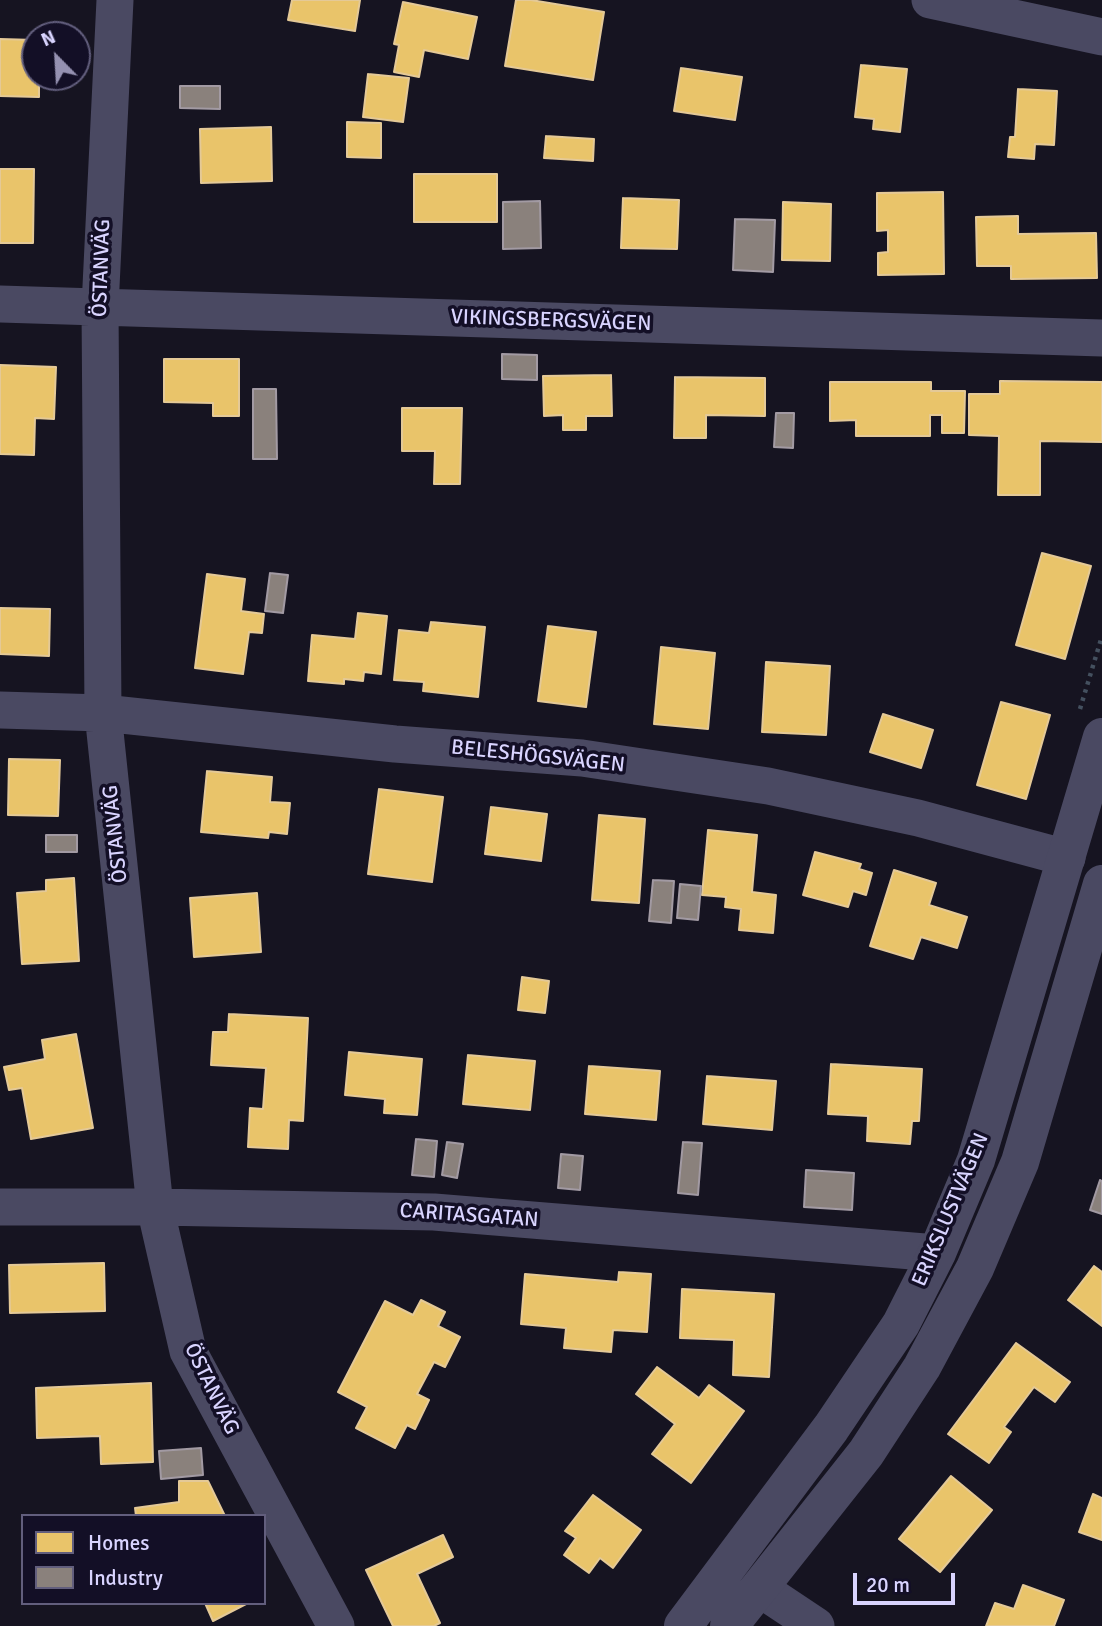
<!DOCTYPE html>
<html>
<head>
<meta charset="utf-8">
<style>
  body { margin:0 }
  #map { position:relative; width:1102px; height:1626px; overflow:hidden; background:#161421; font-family:Signika,sans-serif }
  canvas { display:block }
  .legend { position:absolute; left:21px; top:1514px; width:245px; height:91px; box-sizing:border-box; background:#130f26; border:2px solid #625e7d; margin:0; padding:9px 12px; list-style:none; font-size:21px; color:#d9d4ff }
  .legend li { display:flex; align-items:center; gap:14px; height:35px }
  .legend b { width:35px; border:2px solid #625e7d }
  .north { position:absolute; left:21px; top:21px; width:70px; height:70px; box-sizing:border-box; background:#130f26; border:2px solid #625e7d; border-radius:50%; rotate:336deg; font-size:19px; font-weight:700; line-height:28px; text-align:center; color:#d9d4ff }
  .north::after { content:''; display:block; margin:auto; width:24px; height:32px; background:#9591b1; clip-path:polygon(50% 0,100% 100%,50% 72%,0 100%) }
  .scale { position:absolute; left:853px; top:1573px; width:102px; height:32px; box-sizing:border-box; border:4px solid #d9d4ff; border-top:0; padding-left:9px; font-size:21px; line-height:24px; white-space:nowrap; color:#d9d4ff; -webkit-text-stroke:5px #130f26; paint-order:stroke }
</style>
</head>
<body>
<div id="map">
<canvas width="1102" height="1626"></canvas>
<ul class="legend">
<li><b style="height:19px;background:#e9c46a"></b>Homes</li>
<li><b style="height:19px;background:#8a817c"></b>Industry</li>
</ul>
<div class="north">N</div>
<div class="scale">20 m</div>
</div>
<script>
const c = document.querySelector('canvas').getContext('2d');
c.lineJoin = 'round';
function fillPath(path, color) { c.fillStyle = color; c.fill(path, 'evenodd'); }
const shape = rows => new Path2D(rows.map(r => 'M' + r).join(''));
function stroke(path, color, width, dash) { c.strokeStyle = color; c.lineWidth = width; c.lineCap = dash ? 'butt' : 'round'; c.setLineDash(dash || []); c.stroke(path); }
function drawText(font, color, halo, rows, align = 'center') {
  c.font = font + ' Signika,sans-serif'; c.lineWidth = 7; c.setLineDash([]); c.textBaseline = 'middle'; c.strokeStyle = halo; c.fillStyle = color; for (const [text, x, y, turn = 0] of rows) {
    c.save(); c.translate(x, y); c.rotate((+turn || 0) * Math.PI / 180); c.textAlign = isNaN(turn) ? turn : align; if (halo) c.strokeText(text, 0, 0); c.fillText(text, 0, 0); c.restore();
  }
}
const homes = shape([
  [292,0,360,0,355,31,288,20,292,0],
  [516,0,531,0,604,12,593,80,505,66,516,0],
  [403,2,477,17,468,59,424,50,419,77,394,72,399,45,394,44,403,2],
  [0,39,35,40,35,77,39,77,39,97,0,96,0,39],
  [861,65,907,69,900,132,873,129,874,119,855,117,861,65],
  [681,68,742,77,735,120,674,111,681,68],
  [368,74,409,78,403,122,363,117,368,74],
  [1018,89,1057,91,1054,145,1035,144,1034,159,1008,157,1010,137,1015,137,1018,89],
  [347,122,381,123,381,158,347,157,347,122],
  [271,127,272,181,201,183,200,129,271,127],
  [546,136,594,139,593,161,544,158,546,136],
  [0,169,34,169,33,243,0,243,0,169],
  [414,174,497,174,497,222,414,222,414,174],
  [943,192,944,274,878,275,878,253,888,252,888,230,877,231,877,193,943,192],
  [623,198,679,200,677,249,621,248,623,198],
  [783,202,831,204,830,261,782,260,783,202],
  [1018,216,1018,234,1096,233,1097,278,1011,279,1011,266,977,266,976,217,1018,216],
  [164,359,239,359,239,416,213,416,213,403,164,402,164,359],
  [0,365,56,367,54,419,35,418,34,455,0,454,0,365],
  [611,375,612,416,586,416,586,430,563,430,563,415,544,416,543,376,611,375],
  [675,377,765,378,765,416,706,415,706,438,674,438,675,377],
  [1000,381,1102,382,1102,442,1040,441,1040,495,998,495,999,436,969,435,969,394,1000,394,1000,381],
  [830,382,931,382,931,391,965,391,964,433,942,433,942,415,930,415,930,436,856,436,856,420,830,421,830,382],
  [402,408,462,408,460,484,434,484,435,451,402,451,402,408],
  [1042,553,1091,566,1065,659,1016,645,1042,553],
  [207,574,245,579,241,611,264,614,262,633,249,632,243,674,195,668,207,574],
  [0,608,50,609,49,656,0,654,0,608],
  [358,613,387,616,381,674,364,672,363,681,344,679,344,684,308,681,312,635,355,639,358,613],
  [431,622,485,627,478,697,423,691,424,682,394,680,399,630,429,633,431,622],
  [548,626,596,632,586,707,538,701,548,626],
  [661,647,715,653,708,729,654,724,661,647],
  [766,662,830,666,826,735,762,732,766,662],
  [1001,702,1050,715,1026,799,977,785,1001,702],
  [883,714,933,730,921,768,870,752,883,714],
  [9,759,60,760,58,816,8,815,9,759],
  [207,771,272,777,270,802,290,803,287,834,269,832,268,838,201,832,207,771],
  [379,789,443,797,432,882,368,874,379,789],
  [491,807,547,814,541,861,485,854,491,807],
  [599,815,645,819,639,903,592,900,599,815],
  [708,830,757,835,752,892,776,895,773,933,739,930,741,909,725,907,726,897,702,895,708,830],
  [815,852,861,864,859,869,872,873,866,895,853,891,848,907,803,895,815,852],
  [894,870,936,883,929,905,967,917,957,948,921,937,913,959,870,946,894,870],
  [74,878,79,961,22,964,17,893,46,891,46,880,74,878],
  [257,893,261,952,194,957,190,898,257,893],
  [522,977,549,981,545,1013,518,1010,522,977],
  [229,1014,308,1018,303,1121,289,1120,288,1149,248,1147,250,1108,263,1109,266,1068,211,1065,213,1032,228,1032,229,1014],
  [76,1034,93,1128,31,1139,22,1088,9,1090,4,1067,45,1059,42,1040,76,1034],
  [349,1052,422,1059,417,1115,384,1113,385,1099,345,1095,349,1052],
  [468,1055,535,1061,530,1110,463,1104,468,1055],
  [831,1064,922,1069,919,1121,912,1121,910,1144,867,1141,868,1116,828,1114,831,1064],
  [589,1066,660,1071,656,1120,585,1114,589,1066],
  [707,1076,776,1081,772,1130,703,1124,707,1076],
  [104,1263,105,1311,10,1313,9,1265,104,1263],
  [1094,1266,1102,1272,1102,1326,1068,1300,1094,1266],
  [619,1272,651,1274,647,1332,613,1330,611,1352,564,1348,566,1328,521,1324,525,1274,618,1282,619,1272],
  [682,1289,774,1294,769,1377,733,1375,734,1340,680,1338,682,1289],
  [421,1300,445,1312,438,1326,460,1337,445,1367,434,1362,417,1394,429,1400,415,1429,407,1425,395,1448,356,1428,367,1407,338,1392,385,1301,413,1315,421,1300],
  [1016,1343,1070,1382,1055,1402,1034,1387,1004,1427,1011,1432,989,1463,948,1434,1016,1343],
  [657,1367,699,1398,709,1385,744,1411,691,1483,652,1454,675,1424,636,1394,657,1367],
  [151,1383,153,1462,101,1464,100,1436,37,1438,36,1388,151,1383],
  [951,1476,992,1510,940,1572,899,1539,951,1476],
  [179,1481,208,1481,225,1516,136,1516,135,1508,179,1502,179,1481],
  [1093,1494,1102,1498,1102,1540,1079,1532,1093,1494],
  [593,1495,641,1530,613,1568,600,1558,589,1573,564,1555,576,1538,565,1531,593,1495],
  [443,1535,453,1557,417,1574,440,1623,434,1626,393,1626,366,1570,443,1535],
  [1023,1585,1064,1600,1054,1626,986,1626,995,1603,1014,1609,1023,1585],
  [205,1603,248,1603,213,1621,205,1603]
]);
const industry = shape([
  [180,86,220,86,220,109,180,108,180,86],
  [540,201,541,248,503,249,503,202,540,201],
  [735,219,775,220,773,272,733,270,735,219],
  [502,354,537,355,537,380,502,379,502,354],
  [253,389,276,389,277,459,253,459,253,389],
  [776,413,794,413,793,448,774,447,776,413],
  [270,573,288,575,283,613,265,611,270,573],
  [46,835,77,835,77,852,46,852,46,835],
  [653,880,674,881,671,923,649,921,653,880],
  [680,884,701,886,698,920,677,918,680,884],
  [416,1139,437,1141,434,1177,412,1175,416,1139],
  [447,1142,463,1144,457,1178,442,1175,447,1142],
  [683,1142,702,1143,698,1195,678,1193,683,1142],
  [561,1154,583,1156,580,1190,558,1188,561,1154],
  [806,1170,854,1173,852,1210,804,1207,806,1170],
  [1100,1180,1102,1181,1102,1214,1090,1210,1100,1180],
  [201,1448,203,1475,161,1479,159,1451,201,1448]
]);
const path = shape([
  [1080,709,1102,636]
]);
const minor = shape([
  [115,0,100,307,103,713,155,1207,188,1351,336,1626],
  [930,0,1102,37],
  [0,304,1102,338],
  [0,710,103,713,395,744,582,758,768,786,918,818,1067,858],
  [0,1207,155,1207,434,1212,937,1253],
  [759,1588,816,1626]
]);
const tertiary = shape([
  [683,1626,831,1428,901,1324,937,1253,976,1160,1102,737],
  [729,1626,866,1453,922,1367,975,1268,1020,1162,1102,884]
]);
const streetNames = [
  ["ÖSTANVÄG",102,268,-88],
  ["VIKINGSBERGSVÄGEN",551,321,2],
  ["BELESHÖGSVÄGEN",538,757,6],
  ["ÖSTANVÄG",116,834,-96],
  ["ERIKSLUSTVÄGEN",951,1210,-67],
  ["CARITASGATAN",469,1216,4],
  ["ÖSTANVÄG",211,1389,64]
];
fillPath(homes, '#e9c46a');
stroke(homes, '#e4c997', 2);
fillPath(industry, '#8a817c');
stroke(industry, '#a29aa3', 2);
stroke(path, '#44505f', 4.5, [3.5, 5]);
stroke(minor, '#4a4962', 37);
stroke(tertiary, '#4a4962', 38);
drawText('21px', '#d9d4ff', '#130f26', streetNames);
</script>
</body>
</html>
